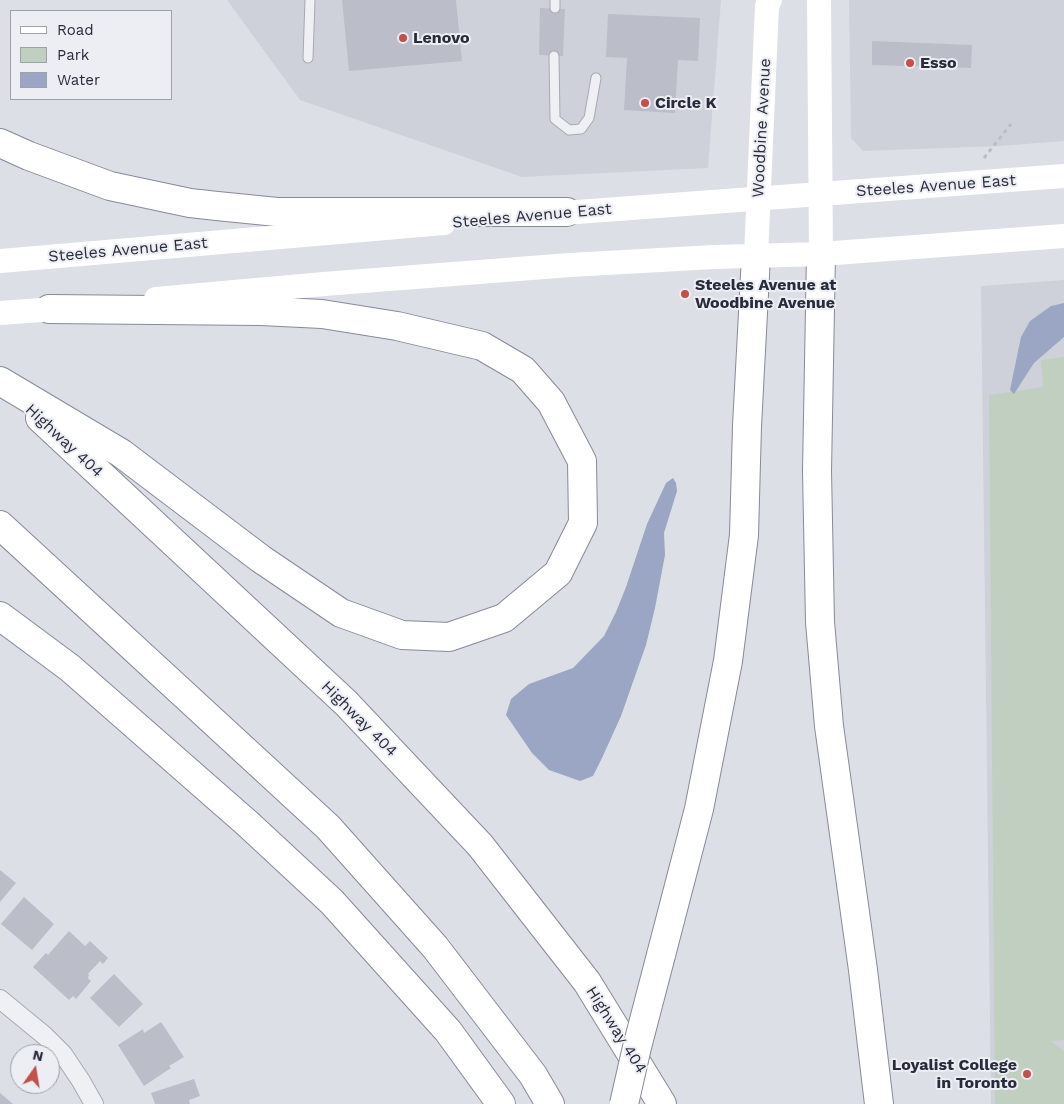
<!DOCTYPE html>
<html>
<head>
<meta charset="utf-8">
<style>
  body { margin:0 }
  #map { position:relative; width:1064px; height:1104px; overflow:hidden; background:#dddfe6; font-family:"Work Sans",sans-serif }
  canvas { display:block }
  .legend { position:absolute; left:10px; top:10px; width:162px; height:90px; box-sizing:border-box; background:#eceef4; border:1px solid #9ea0aa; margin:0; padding:6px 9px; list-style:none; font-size:15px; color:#282b3b }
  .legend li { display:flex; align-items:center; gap:10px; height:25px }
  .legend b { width:25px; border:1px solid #9ea0aa }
  .north { position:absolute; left:10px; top:1044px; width:50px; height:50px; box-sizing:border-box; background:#eceef4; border:1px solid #9ea0aa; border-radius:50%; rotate:13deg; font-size:14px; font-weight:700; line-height:20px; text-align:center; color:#282b3b }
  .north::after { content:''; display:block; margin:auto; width:18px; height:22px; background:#c35049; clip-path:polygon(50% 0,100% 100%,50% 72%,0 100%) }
</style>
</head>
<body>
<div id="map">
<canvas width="1064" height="1104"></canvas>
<ul class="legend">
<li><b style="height:6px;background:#fff"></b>Road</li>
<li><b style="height:14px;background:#c0cfbf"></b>Park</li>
<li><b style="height:14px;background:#9aa6c4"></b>Water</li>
</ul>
<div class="north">N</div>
</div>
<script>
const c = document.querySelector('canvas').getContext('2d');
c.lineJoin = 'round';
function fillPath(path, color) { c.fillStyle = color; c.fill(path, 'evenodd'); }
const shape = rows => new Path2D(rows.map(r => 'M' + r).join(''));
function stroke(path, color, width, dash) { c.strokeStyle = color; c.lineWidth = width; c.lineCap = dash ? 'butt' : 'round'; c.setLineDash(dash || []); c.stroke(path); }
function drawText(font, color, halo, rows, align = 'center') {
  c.font = font + ' "Work Sans",sans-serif'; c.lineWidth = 4; c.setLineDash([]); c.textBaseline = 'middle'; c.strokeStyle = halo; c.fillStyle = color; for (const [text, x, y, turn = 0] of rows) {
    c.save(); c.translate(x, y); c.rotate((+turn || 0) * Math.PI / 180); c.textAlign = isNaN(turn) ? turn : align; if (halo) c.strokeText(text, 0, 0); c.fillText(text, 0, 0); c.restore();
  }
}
const built = shape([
  [227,0,721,0,708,168,522,177,300,100],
  [849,0,1064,0,1064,141,1000,146,863,151,851,138],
  [1064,280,1064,1104,991,1104,981,286]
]);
const green = shape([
  [1064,357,1064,1040,1051,1041,1064,1051,1064,1104,995,1104,989,395,1043,387,1041,360]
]);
const water = shape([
  [1064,303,1064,337,1034,363,1014,394,1010,390,1021,337,1030,321,1051,306],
  [673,478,676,483,677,491,664,533,665,555,655,608,646,645,621,716,602,758,593,776,580,781,549,770,532,753,506,715,511,699,529,684,573,668,604,636,616,612,626,587,647,524,666,483]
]);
const building = shape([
  [342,0,456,0,462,61,349,71],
  [540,8,565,9,563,56,539,55],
  [608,14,700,18,698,61,678,60,675,113,624,110,627,58,606,57],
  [872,41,972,45,971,68,872,65],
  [0,870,16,883,0,902],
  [24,897,54,924,32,950,1,924],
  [69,931,85,946,90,941,108,958,103,964,100,961,88,974,89,975,88,978,91,981,76,999,73,996,69,1000,33,967,46,953,48,955],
  [114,974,143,1004,119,1027,90,998],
  [161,1022,184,1057,169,1066,171,1068,144,1086,118,1045,143,1029,144,1033],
  [194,1079,200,1096,189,1100,190,1104,155,1104,151,1093],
  [0,1093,13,1104,0,1104]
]);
const path = shape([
  [984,158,1011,124]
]);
const service = shape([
  [555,8,555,0],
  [554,56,555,119,569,130,581,129,589,118,596,78],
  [308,58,310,0]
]);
const minor = shape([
  [0,999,45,1036,63,1054,81,1081,94,1104]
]);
const secondary = shape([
  [819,0,821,254],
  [550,214,1064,176],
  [756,256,767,6,770,0],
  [0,261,444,223],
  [156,299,324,284,570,265,714,257,821,254,1064,236],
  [0,313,68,308]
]);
const motorway = shape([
  [0,143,29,156,110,186,190,203,217,206,277,212,567,212],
  [821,254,817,471,820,622,829,726,863,970,879,1104],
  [0,381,121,453,261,559,341,613,402,635,449,637,504,618,558,573,583,523,582,461,551,402,523,370,482,346,397,326,322,314,261,311,49,309],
  [40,418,346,703,480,845,587,982,662,1104],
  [0,525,328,827,435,947,533,1075,550,1104],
  [0,616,70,668,248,824,332,902,448,1031,501,1104],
  [661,955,699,809,728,661,744,535,747,426,756,256]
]);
const motorwayBridge = shape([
  [624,1104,637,1047,661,955]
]);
const markers = [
  [403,38,5,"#c35049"],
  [910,63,5,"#c35049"],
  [645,103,5,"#c35049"],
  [685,294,5,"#c35049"],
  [1027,1074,5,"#c35049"]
];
const poiNames = [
  ["Lenovo",413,38],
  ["Esso",920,63],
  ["Circle K",655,103],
  ["Steeles Avenue at",695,285],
  ["Woodbine Avenue",695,303],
  ["Loyalist College",1017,1065,"right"],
  ["in Toronto",1017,1083,"right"]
];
const streetNames = [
  ["Woodbine Avenue",762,128,-87],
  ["Steeles Avenue East",936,186,-4],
  ["Steeles Avenue East",532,216,-5],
  ["Steeles Avenue East",128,250,-5],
  ["Highway 404",64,441,43],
  ["Highway 404",359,719,45],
  ["Highway 404",616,1030,58]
];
fillPath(built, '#cfd1da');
fillPath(green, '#c0cfbf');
fillPath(water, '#9aa6c4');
fillPath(building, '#bbbdc8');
stroke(service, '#a7a9b3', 11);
stroke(minor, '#a7a9b3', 20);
stroke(motorway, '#868a9b', 30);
stroke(path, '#bbbdc4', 3, [4, 4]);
stroke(service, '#eff0f4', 9);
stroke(minor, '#eff0f4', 18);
stroke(secondary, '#fff', 24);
stroke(motorway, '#fff', 28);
stroke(motorwayBridge, '#868a9b', 30, []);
stroke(motorwayBridge, '#fff', 28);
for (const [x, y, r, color] of markers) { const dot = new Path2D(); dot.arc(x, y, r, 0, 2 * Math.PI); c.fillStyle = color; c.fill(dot); stroke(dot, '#eceef4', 2); }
drawText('bold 16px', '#282b3b', '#eceef4', poiNames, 'left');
drawText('16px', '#282b3b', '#eceef4', streetNames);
</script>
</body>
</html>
